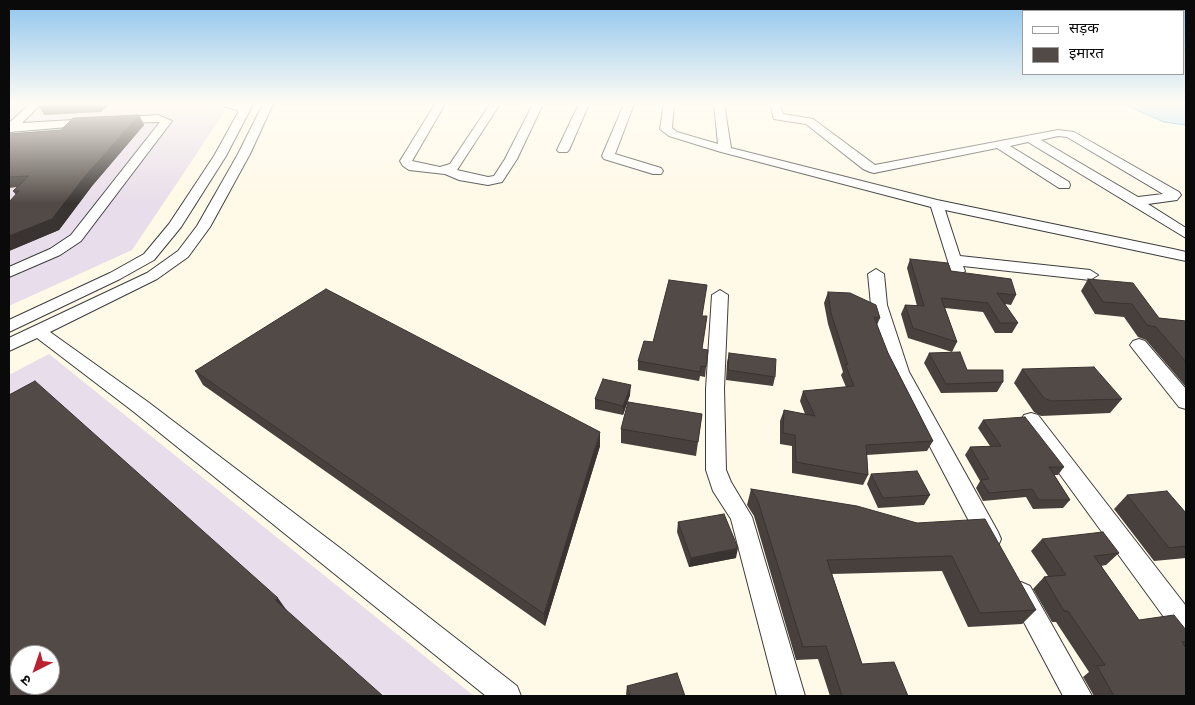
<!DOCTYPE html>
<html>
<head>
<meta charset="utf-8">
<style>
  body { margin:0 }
  #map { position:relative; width:1195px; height:705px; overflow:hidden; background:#fff9e7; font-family:"Crimson Pro","Noto Sans Devanagari",serif }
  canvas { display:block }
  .frame { position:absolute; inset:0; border:10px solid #0a0a0a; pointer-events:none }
  .legend { position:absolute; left:1022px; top:10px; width:162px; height:65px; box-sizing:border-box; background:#fff; border:1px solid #9d9d9d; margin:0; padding:6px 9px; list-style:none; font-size:15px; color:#0a0a0a }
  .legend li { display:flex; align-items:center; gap:10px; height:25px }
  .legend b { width:25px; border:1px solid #9d9d9d }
  .north { position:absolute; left:10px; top:645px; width:50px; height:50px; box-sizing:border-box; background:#fff; border:1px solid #9d9d9d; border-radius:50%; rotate:221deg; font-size:14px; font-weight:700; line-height:20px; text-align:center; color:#0a0a0a }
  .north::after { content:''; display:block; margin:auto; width:18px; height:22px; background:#ba2231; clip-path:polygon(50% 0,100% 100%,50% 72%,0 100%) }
</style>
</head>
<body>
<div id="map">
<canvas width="1195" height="705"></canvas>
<div class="frame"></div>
<ul class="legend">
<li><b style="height:6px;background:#fff"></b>सड़क</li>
<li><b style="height:14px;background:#524a46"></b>इमारत</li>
</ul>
<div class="north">उ</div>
</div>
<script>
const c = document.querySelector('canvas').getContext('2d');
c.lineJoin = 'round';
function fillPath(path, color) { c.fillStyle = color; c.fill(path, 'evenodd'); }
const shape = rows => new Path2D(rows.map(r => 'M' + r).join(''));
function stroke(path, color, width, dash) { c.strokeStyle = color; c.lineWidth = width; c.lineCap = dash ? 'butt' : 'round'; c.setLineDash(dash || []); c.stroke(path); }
const industrial = shape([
  [9,104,230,104,132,250,9,306],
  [49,354,474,696,9,696,9,375],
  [20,655,50,655,50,685,20,685]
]);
const water = shape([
  [1123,104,1186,104,1186,125,1164,122,1123,104]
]);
const minor = shape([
  [30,104,41,104,22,123,91,119,96,122,91,125,9,132,9,123,30,104],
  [219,104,253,104,226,156,181,227,154,260,120,279,9,332,9,320,110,273,144,254,169,224,214,156,239,111,219,104],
  [263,104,273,104,250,154,210,227,188,257,157,279,50,332,148,402,344,551,517,686,521,696,486,696,134,412,37,338,9,351,9,338,147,273,178,251,197,226,238,154,263,104],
  [435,104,445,104,412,161,440,167,450,164,490,104,500,104,457,170,488,177,494,176,505,159,533,104,543,104,517,159,504,179,502,182,488,185,459,180,445,174,409,170,403,166,400,161,435,104],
  [579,104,589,104,569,150,567,152,559,152,557,150,579,104],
  [624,104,634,104,615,154,661,168,663,171,661,174,653,174,604,159,602,156,624,104],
  [664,104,674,104,672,128,677,132,718,144,714,104,724,104,731,148,937,200,1173,249,1186,252,1186,261,945,210,960,256,1090,270,1098,275,1090,280,963,266,965,271,962,274,952,274,931,207,721,152,669,136,660,129,664,104],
  [770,104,780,104,783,114,813,119,875,165,1058,130,1074,132,1179,192,1181,195,1177,200,1148,204,1186,228,1186,238,1028,142,1010,146,1069,182,1070,185,1069,188,1059,188,997,148,874,173,870,172,863,169,806,124,774,119,770,104],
  [1058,136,1067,137,1163,194,1138,197,1041,140,1058,136],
  [158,115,172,121,81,241,60,255,9,277,9,267,50,249,71,235,160,122,117,123,112,120,113,118,158,115],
  [876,269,884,274,887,305,909,372,998,532,1001,539,998,546,990,549,982,546,891,372,871,305,868,274,876,269],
  [720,290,728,295,724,389,726,470,731,482,752,517,805,696,777,696,731,519,713,491,706,470,706,389,712,295,720,290],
  [1139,339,1145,341,1186,389,1186,409,1179,407,1133,349,1130,345,1133,341,1139,339],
  [1031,413,1038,415,1186,606,1186,638,1177,635,1024,425,1021,420,1024,415,1031,413],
  [1021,582,1030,586,1092,696,1063,696,1009,594,1012,586,1021,582]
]);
const wall = shape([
  [38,104,109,104,101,112,44,115],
  [139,115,144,125,92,186,59,230,9,251,9,202,16,195,13,191,17,187,9,188,9,134,61,130],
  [910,259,951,271,1016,295,1011,305,1005,304,1018,323,1012,333,995,333,983,312,945,308,957,342,952,352,908,338,901,314,905,305,917,306,907,268],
  [1088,279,1159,318,1186,321,1186,387,1146,340,1138,337,1124,317,1095,314,1081,291],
  [828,292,880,318,877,325,888,353,933,441,927,451,867,455,868,475,863,485,792,473,792,446,780,444,780,421,784,410,805,414,800,401,803,391,846,387,841,375,843,372,828,324,824,303],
  [702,316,702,349,706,367,705,377,700,376,699,381,638,370,638,361,653,342],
  [729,353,775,377,773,386,726,380,727,362],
  [929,353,967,370,1003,382,997,392,941,393,924,363],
  [1022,369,1122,399,1110,413,1041,416,1034,412,1014,383],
  [195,371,600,446,545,626,203,385],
  [630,395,623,415,595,409,595,399],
  [702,414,696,456,621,443,621,429],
  [983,420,1064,467,1058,475,1054,475,1070,500,1063,508,1033,509,1026,497,983,501,976,488,980,481,965,455,970,447,990,446,978,428],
  [871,474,930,495,924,505,878,508,867,484],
  [751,489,917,523,1036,610,1022,624,968,627,942,571,832,574,862,664,908,696,830,696,818,659,796,660,754,516,747,505],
  [1127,495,1186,513,1186,558,1154,561,1114,509],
  [678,522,736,558,689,567,677,532],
  [1042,539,1119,553,1106,565,1101,566,1139,620,1186,630,1186,645,1185,646,1186,696,1094,696,1083,677,1089,672,1056,622,1052,622,1033,589,1044,577,1048,576,1031,551],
  [627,686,685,696,627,696,626,694]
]);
const shadedWall = shape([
  [98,104,109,104,101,112],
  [139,115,144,125,92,186,59,230,9,251,9,236,86,175],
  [631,385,630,395,623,415,623,406],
  [600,432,600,446,545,626,544,614],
  [738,548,736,558,689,567,691,558],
  [278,598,290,615,275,600]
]);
const building = shape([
  [139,115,86,175,52,219,9,236,9,202,19,191,13,191,29,176,9,177,9,134,61,130,73,118,139,115],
  [910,259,948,263,951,271,1011,279,1016,295,997,293,1018,323,1000,323,988,303,941,298,957,342,913,328,905,305,924,306,910,259],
  [1088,279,1133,283,1159,318,1186,321,1186,362,1156,327,1147,325,1132,304,1103,302,1088,279],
  [669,280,707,285,702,316,707,316,702,349,708,350,706,367,701,366,700,372,638,361,644,341,653,342,669,280],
  [326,289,600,432,544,614,195,371,326,289],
  [828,292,850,293,876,305,880,318,874,317,888,353,933,441,866,445,868,475,796,462,795,435,783,433,784,410,815,416,803,391,854,386,845,364,848,365,831,313,828,292],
  [960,352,967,370,1003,370,1003,382,946,384,929,353,960,352],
  [729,353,776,359,775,377,728,370,729,353],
  [1094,367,1122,399,1051,401,1044,398,1022,369,1094,367],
  [603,379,631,385,623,406,595,399,603,379],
  [35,381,278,598,275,600,383,696,9,696,9,395,35,381],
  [20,655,50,655,50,685,20,685,20,655],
  [628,402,702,414,698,442,621,429,628,402],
  [1025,417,1064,467,1049,467,1070,500,1039,500,1032,489,989,493,981,480,989,479,970,447,1001,446,983,420,1025,417],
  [917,471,930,495,883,498,871,474,917,471],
  [751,489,857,506,917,523,985,519,1036,610,980,613,952,556,827,560,862,664,894,662,908,696,842,696,826,646,803,647,758,501,751,489],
  [1167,491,1186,513,1186,546,1169,548,1127,495,1167,491],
  [724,514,738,548,691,558,678,522,724,514],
  [1103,532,1119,553,1094,556,1139,620,1174,615,1186,630,1186,641,1182,642,1186,648,1186,696,1114,696,1097,666,1105,665,1068,611,1064,611,1044,577,1066,575,1042,539,1103,532],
  [677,673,685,696,630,696,627,686,677,673]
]);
fillPath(industrial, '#e8ddea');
fillPath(water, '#abdef6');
stroke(water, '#3298ce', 1);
stroke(minor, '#3d3d3d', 2);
fillPath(minor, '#fff');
fillPath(wall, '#47403c');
fillPath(shadedWall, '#393431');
fillPath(building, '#524a46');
stroke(building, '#393431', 1);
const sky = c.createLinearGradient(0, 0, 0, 203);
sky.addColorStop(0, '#8fc5ee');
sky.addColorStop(0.51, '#fffcf4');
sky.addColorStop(1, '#fffcf400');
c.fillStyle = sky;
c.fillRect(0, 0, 1195, 203);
</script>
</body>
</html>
